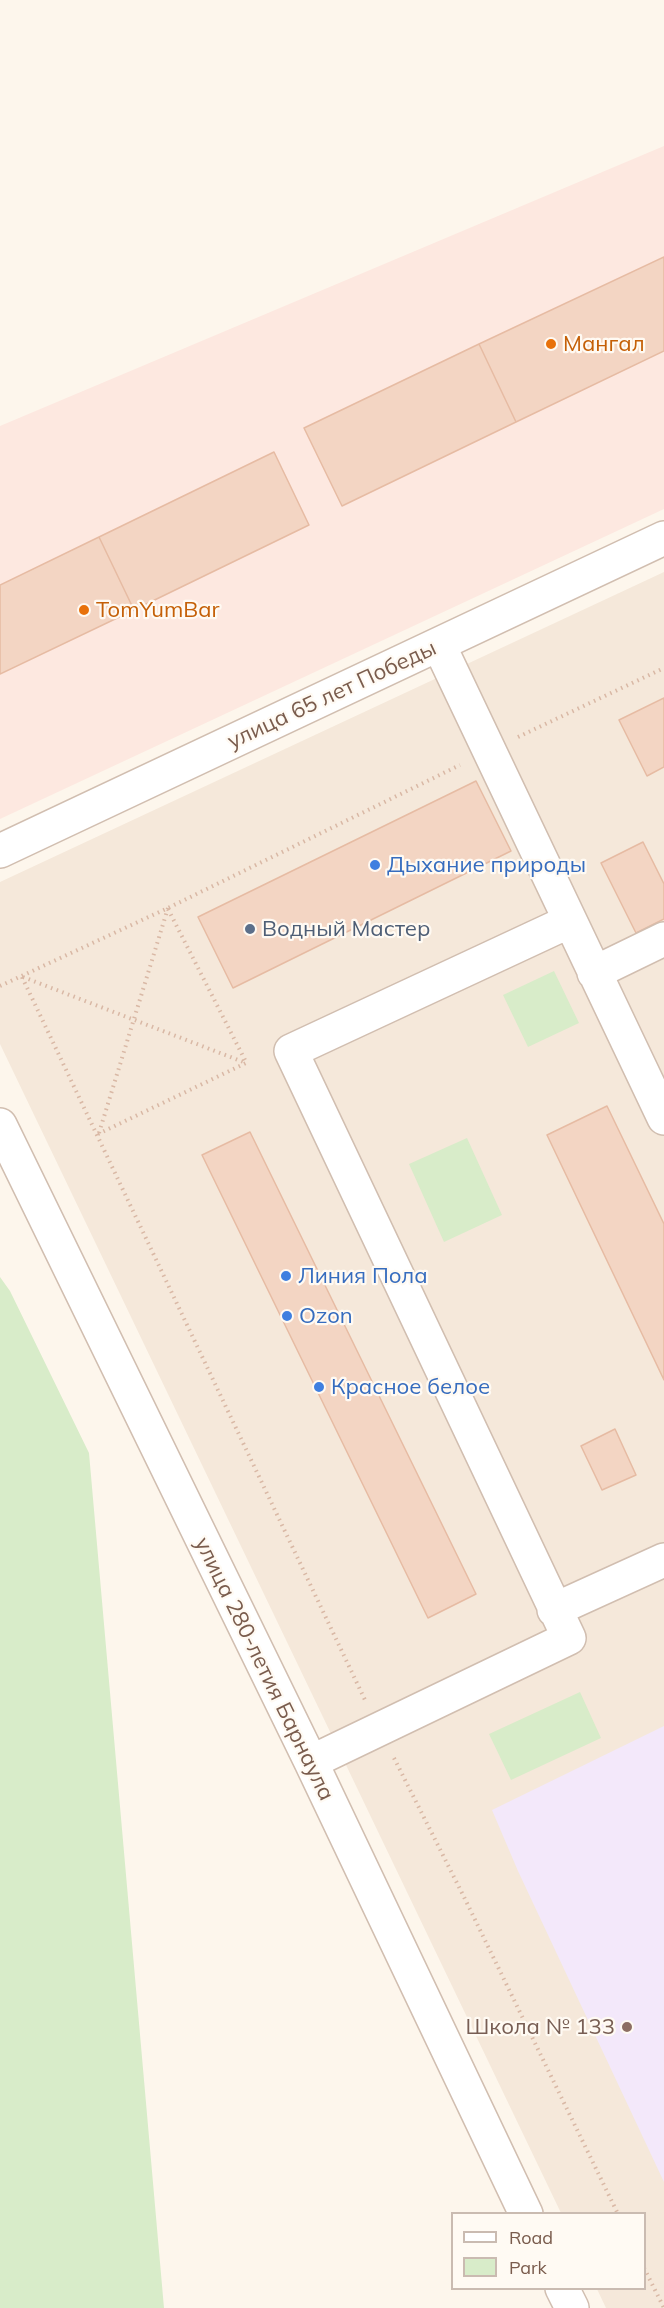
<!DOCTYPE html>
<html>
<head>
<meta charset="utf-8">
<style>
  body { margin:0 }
  #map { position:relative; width:664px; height:2308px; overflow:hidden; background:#fdf6ec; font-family:Mulish,sans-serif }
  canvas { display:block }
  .legend { position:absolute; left:451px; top:2212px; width:195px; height:78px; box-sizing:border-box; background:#fffaf3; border:2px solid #cabbb1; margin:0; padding:8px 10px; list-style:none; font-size:18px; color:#7a5c4d }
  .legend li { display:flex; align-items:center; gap:12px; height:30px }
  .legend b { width:30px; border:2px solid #cabbb1 }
</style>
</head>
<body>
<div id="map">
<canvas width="664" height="2308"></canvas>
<ul class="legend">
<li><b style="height:8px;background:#fff"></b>Road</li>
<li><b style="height:16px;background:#d8ecc9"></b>Park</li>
</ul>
</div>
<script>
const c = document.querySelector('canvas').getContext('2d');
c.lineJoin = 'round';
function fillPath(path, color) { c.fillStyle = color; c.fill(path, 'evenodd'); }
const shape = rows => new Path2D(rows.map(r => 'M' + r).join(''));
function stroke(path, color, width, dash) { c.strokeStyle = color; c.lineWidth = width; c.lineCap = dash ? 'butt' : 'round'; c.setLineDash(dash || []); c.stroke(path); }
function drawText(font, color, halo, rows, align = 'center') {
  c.font = font + ' Mulish,sans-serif'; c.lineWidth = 4.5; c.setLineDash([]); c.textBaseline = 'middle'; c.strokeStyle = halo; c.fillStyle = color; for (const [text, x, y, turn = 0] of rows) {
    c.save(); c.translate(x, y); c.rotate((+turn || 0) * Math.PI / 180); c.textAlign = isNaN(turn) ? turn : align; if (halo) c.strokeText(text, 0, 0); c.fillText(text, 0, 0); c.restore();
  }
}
const residential = shape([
  [664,572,664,2308,606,2308,597,2289,644,2288,644,2214,561,2213,0,1044,0,882]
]);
const commercial = shape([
  [664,146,664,509,0,819,0,426]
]);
const education = shape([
  [664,1726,664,2182,518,1871,492,1810]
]);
const green = shape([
  [554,971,579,1023,528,1047,503,995],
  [467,1138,502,1215,444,1242,409,1164],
  [0,1277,10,1291,89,1453,164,2308,0,2308],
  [580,1692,601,1738,511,1780,489,1734]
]);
const building = shape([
  [664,257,664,351,516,422,479,344,664,257],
  [479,344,516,422,342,506,304,428,479,344],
  [274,452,309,525,134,610,99,537,274,452],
  [99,537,134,610,0,674,0,585,99,537],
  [664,698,664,767,647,776,619,720,664,698],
  [476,781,511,851,233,988,198,917,476,781],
  [643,842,664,884,664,919,636,933,601,863,643,842],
  [607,1106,664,1224,664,1380,547,1135,607,1106],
  [250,1132,476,1594,428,1618,202,1155,250,1132],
  [615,1429,636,1475,602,1490,581,1446,615,1429]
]);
const path = shape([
  [518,737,664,668],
  [168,909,246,1062],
  [22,977,365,1700],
  [23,977,246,1063],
  [0,986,168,908,460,765],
  [99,1133,168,908],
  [98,1134,246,1063],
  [394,1758,464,1897,618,2214],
  [644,2268,664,2308]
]);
const minor = shape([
  [439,645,664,1118],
  [0,851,664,538],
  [594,973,664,939],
  [0,1125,311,1762,526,2214],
  [554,1610,664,1560],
  [311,1762,569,1638,291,1051,570,921],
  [562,2288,572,2308]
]);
const markers = [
  [551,344,6,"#e8710a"],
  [84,610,6,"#e8710a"],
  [375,865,6,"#3f7fe0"],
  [250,929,6,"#5c6f8a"],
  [286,1276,6,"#3f7fe0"],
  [287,1316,6,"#3f7fe0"],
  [319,1387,6,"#3f7fe0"],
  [627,2027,6,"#8d6e63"]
];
const foodNames = [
  ["Мангал",563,344],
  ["TomYumBar",96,610]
];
const streetNames = [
  ["улица 65 лет Победы",332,695,-25],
  ["улица 280-летия Барнаула",264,1669,64]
];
const shopNames = [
  ["Дыхание природы",387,865],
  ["Линия Пола",298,1276],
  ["Ozon",299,1316],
  ["Красное белое",331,1387]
];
const serviceNames = [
  ["Водный Мастер",262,929]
];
const educationNames = [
  ["Школа № 133",615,2027]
];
fillPath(residential, '#f5e8da');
fillPath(commercial, '#fde8e0');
fillPath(education, '#f3e8fa');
fillPath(green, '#d8ecc9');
fillPath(building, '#f3d5c3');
stroke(building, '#e6bba3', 1.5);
stroke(minor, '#d1beb0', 36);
stroke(path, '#d9b8a5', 4, [1.5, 4.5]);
stroke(minor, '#fff', 33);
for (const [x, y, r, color] of markers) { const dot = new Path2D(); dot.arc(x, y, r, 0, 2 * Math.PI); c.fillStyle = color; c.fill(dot); stroke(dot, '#fffaf3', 2); }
drawText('22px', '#c56008', '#fffaf3', foodNames, 'left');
drawText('22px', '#7a5c4d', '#fffaf3', streetNames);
drawText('22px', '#366cbe', '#fffaf3', shopNames, 'left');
drawText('22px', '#4e5e75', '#fffaf3', serviceNames, 'left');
drawText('22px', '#785e54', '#fffaf3', educationNames, 'right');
</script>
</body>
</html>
